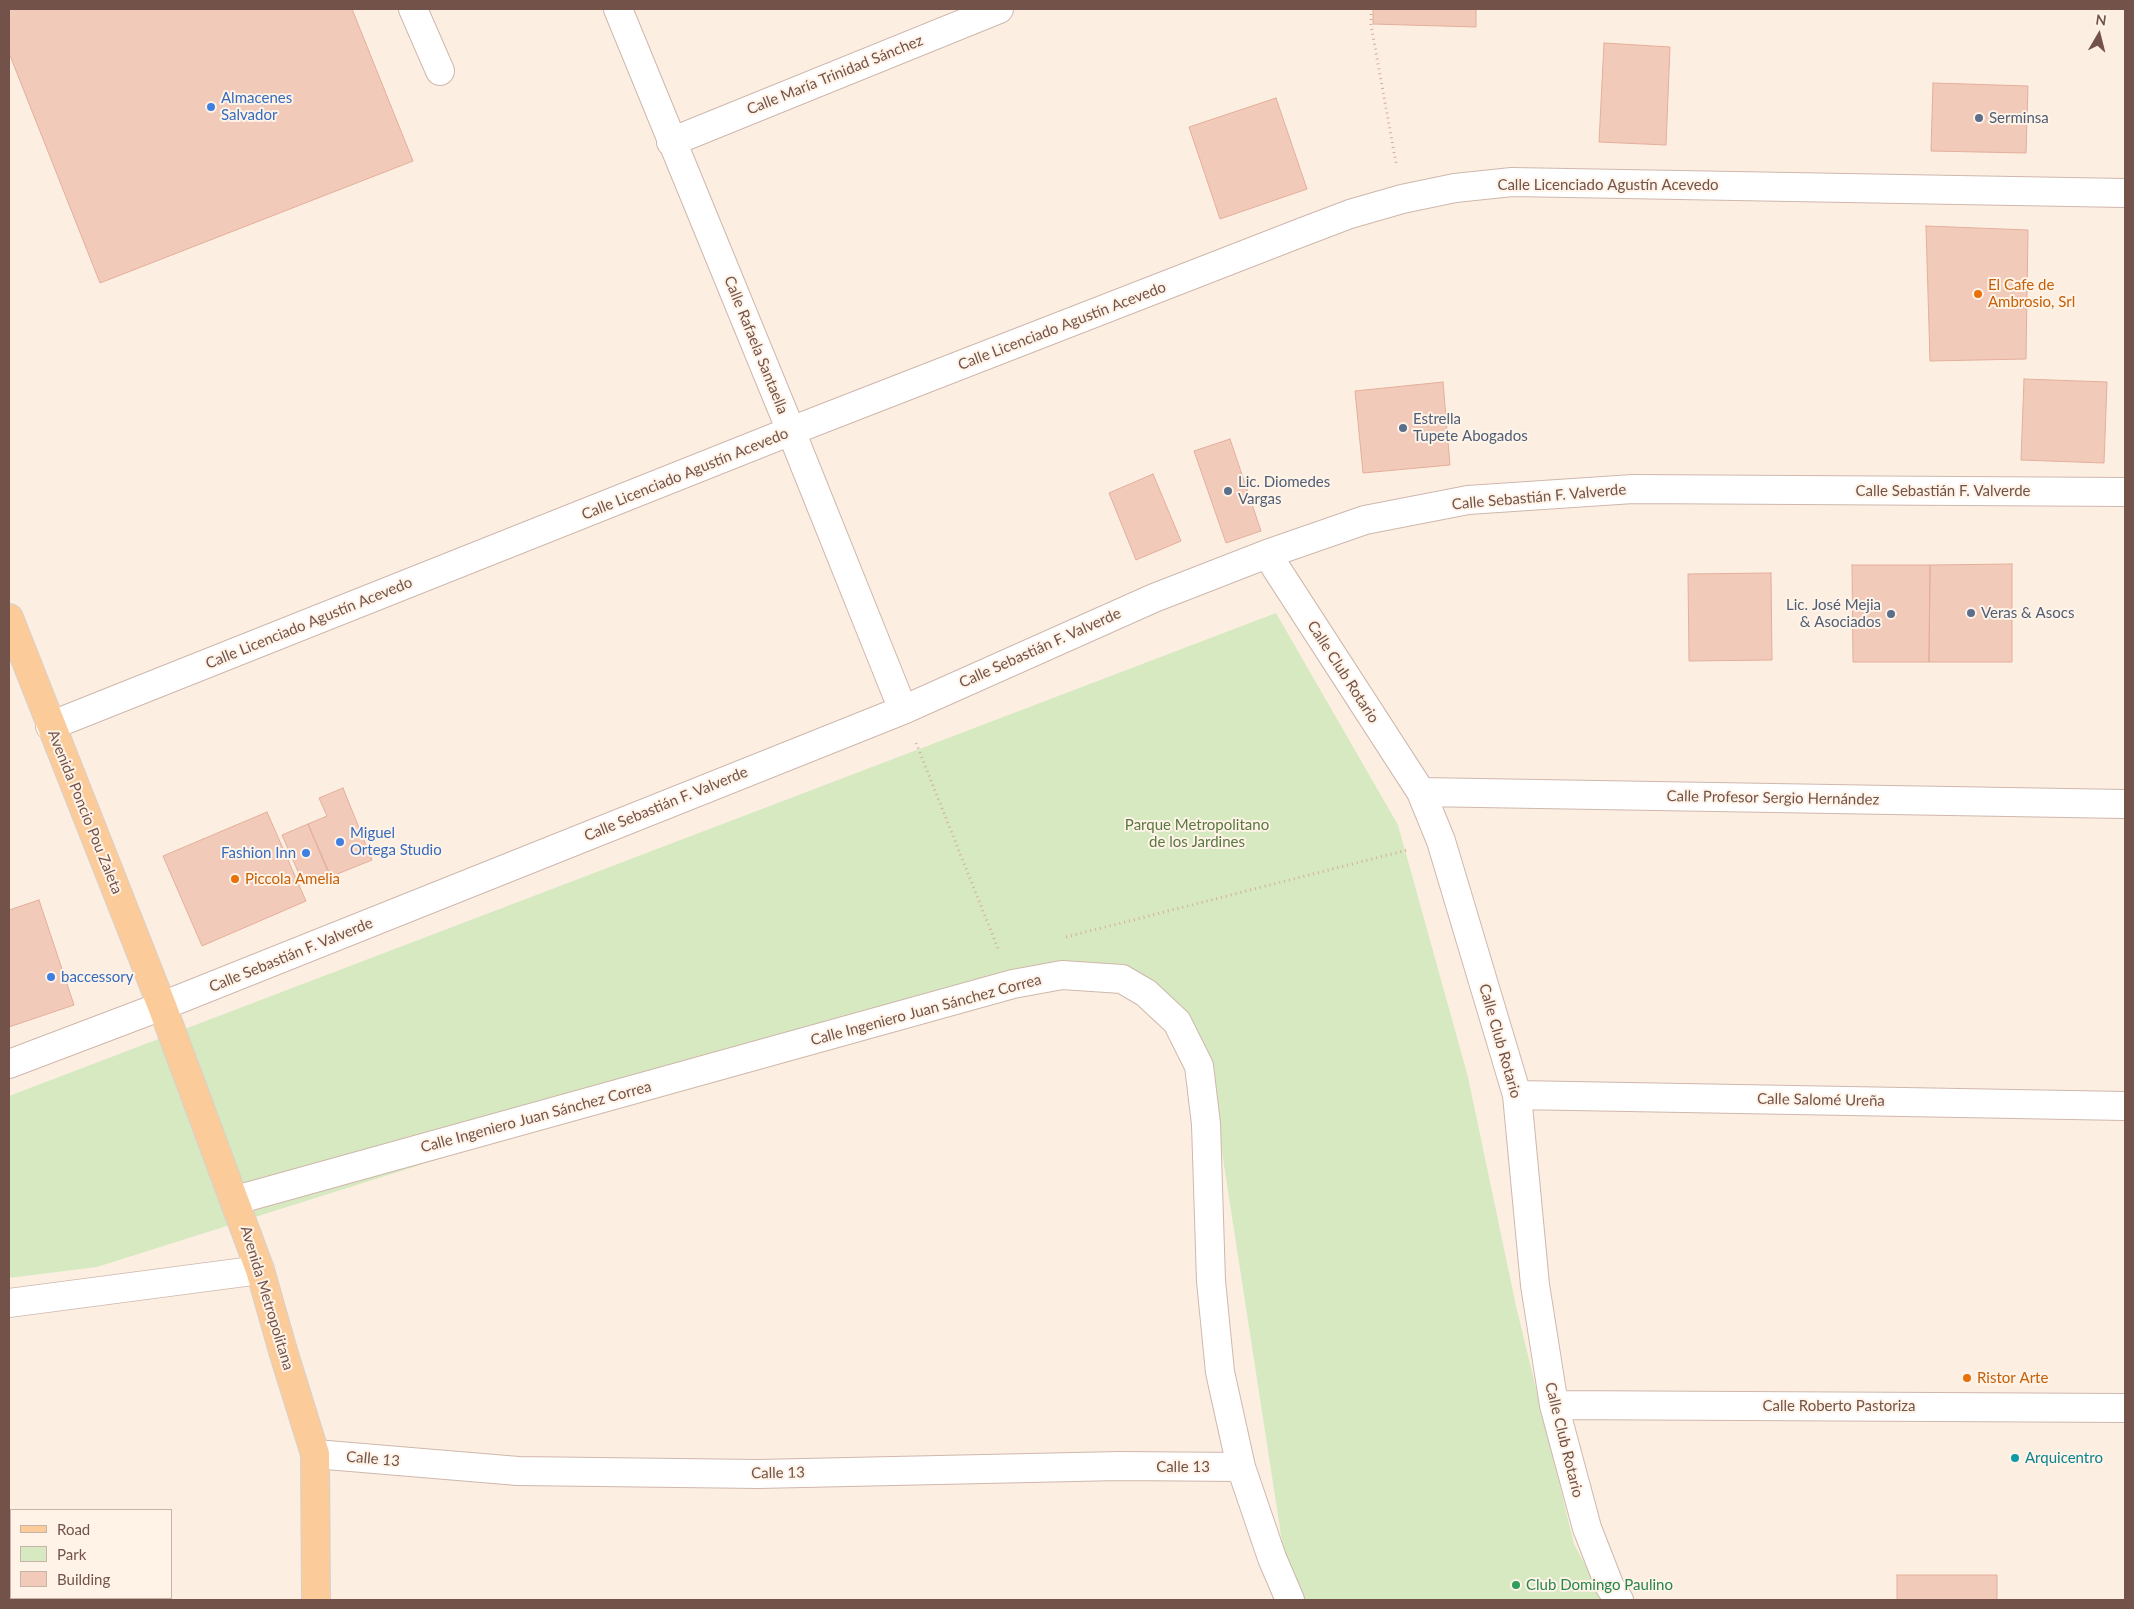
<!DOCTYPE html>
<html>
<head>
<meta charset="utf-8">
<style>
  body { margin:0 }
  #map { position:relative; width:2134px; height:1609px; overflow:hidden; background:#fcefe2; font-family:Lato,sans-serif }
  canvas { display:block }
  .frame { position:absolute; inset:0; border:10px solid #735349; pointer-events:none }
  .legend { position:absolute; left:10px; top:1509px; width:162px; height:90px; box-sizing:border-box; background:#fff3e8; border:1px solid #c7b3a8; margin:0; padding:6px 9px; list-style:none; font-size:15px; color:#735349 }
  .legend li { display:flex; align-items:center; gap:10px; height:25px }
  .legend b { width:25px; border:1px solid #c7b3a8 }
  .north { position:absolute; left:2074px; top:10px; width:50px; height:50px; -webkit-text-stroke:4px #fff3e8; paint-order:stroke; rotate:8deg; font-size:14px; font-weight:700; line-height:20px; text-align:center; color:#735349 }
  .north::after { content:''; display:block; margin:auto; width:18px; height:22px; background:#735349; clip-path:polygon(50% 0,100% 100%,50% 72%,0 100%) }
</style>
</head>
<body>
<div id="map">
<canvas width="2134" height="1609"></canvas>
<div class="frame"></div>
<ul class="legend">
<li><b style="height:6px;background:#fbcc9a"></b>Road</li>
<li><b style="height:14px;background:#d6e9c1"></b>Park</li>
<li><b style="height:14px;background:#f1caba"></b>Building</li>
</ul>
<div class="north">N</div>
</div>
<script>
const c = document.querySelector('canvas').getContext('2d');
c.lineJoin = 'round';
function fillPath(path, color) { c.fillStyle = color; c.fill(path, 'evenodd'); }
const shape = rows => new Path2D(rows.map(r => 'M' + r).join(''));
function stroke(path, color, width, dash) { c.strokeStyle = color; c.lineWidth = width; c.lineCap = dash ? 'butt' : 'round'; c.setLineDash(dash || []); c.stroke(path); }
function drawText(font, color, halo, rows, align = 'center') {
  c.font = font + ' Lato,sans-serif'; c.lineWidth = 4; c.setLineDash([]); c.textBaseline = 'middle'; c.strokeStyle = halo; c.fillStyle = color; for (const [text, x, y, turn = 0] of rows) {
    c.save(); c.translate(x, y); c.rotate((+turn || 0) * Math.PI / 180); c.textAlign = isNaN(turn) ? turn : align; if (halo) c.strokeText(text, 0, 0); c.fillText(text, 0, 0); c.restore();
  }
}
const green = shape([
  [1276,613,1398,825,1468,1077,1516,1306,1574,1544,1604,1600,1291,1600,1218,1126,1176,1017,1050,966,97,1267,9,1278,9,1096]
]);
const building = shape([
  [9,9,352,9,413,161,100,283,9,53,9,9],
  [1373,9,1476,9,1476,27,1373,24,1373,9],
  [1604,43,1670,47,1666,145,1599,142,1604,43],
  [1933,83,2028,86,2026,153,1931,151,1933,83],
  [1276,98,1307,189,1220,219,1189,127,1276,98],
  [1926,226,2028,230,2026,359,1930,361,1926,226],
  [2024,379,2107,382,2104,463,2021,460,2024,379],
  [1443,382,1450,465,1363,473,1355,391,1443,382],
  [1230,439,1261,531,1226,543,1194,451,1230,439],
  [1153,474,1181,541,1136,560,1109,493,1153,474],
  [2012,564,2012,662,1929,662,1930,565,2012,564],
  [1852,565,1930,565,1929,662,1853,662,1852,565],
  [1771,573,1772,660,1689,661,1688,574,1771,573],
  [343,788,372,860,330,877,308,824,327,816,319,798,343,788],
  [267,812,306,901,202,946,163,856,267,812],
  [308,824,329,872,303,883,282,835,308,824],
  [39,900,74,1005,9,1027,9,910,39,900],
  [1897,1575,1997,1575,1997,1600,1897,1600,1897,1575]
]);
const path = shape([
  [1371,9,1371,25,1396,163],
  [916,743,999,951],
  [1066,937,1407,850]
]);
const minor = shape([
  [413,9,440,71],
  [618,9,791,431,903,710],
  [671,142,999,9],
  [1267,554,1421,792,1441,841,1517,1095,1535,1285,1554,1405,1587,1528,1610,1587,1619,1600],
  [50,726,791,431,1300,233,1350,214,1402,199,1455,188,1512,182,2125,193],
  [1421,792,2125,804],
  [9,1064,162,1006,903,710,1154,598,1267,554,1365,520,1468,500,1633,489,2125,492],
  [1517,1095,2125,1106],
  [236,1200,1013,984,1062,975,1122,979,1146,993,1177,1022,1199,1066,1206,1124,1211,1281,1220,1372,1241,1467,1272,1558,1290,1600],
  [9,1303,260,1270],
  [1554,1405,2125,1408],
  [315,1454,518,1471,758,1474,1120,1466,1241,1467]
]);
const major = shape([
  [9,618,162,1006,260,1270,283,1351,315,1454,316,1600]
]);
const markers = [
  [211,107,5,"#3f7fe0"],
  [1979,118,5,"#5c6f8a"],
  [1978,294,5,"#e8710a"],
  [1403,428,5,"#5c6f8a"],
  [1228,491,5,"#5c6f8a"],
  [1971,613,5,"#5c6f8a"],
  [1891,614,5,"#5c6f8a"],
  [340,842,5,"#3f7fe0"],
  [306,853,5,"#3f7fe0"],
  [235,879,5,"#e8710a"],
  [51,977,5,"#3f7fe0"],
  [1967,1378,5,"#e8710a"],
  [2015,1458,5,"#0f9aa8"],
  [1516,1585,5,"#2e9e5b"]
];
const streetNames = [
  ["Calle María Trinidad Sánchez",835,75,-22],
  ["Calle Licenciado Agustín Acevedo",1608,185],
  ["Calle Licenciado Agustín Acevedo",1062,326,-21],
  ["Calle Rafaela Santaella",756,345,68],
  ["Calle Licenciado Agustín Acevedo",685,474,-22],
  ["Calle Sebastián F. Valverde",1943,491],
  ["Calle Sebastián F. Valverde",1539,497,-5],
  ["Calle Licenciado Agustín Acevedo",309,623,-22],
  ["Calle Sebastián F. Valverde",1040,648,-24],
  ["Calle Club Rotario",1343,672,57],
  ["Calle Profesor Sergio Hernández",1773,798,1],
  ["Calle Sebastián F. Valverde",666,804,-22],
  ["Avenida Poncio Pou Zaleta",85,812,68],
  ["Calle Sebastián F. Valverde",291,955,-22],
  ["Calle Ingeniero Juan Sánchez Correa",926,1010,-15],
  ["Calle Club Rotario",1500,1041,74],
  ["Calle Salomé Ureña",1821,1100,1],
  ["Calle Ingeniero Juan Sánchez Correa",536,1117,-15],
  ["Avenida Metropolitana",267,1298,73],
  ["Calle Roberto Pastoriza",1839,1406],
  ["Calle Club Rotario",1564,1440,76],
  ["Calle 13",373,1459,5],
  ["Calle 13",1183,1467],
  ["Calle 13",778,1473,-1]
];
const shopNames = [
  ["Almacenes",221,98],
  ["Salvador",221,115],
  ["Miguel",350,833],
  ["Ortega Studio",350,850],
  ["Fashion Inn",296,853,"right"],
  ["baccessory",61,977]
];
const serviceNames = [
  ["Serminsa",1989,118],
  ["Estrella",1413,419],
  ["Tupete Abogados",1413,436],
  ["Lic. Diomedes",1238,482],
  ["Vargas",1238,499],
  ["Lic. José Mejia",1881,605,"right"],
  ["& Asociados",1881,622,"right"],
  ["Veras & Asocs",1981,613]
];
const foodNames = [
  ["El Cafe de",1988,285],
  ["Ambrosio, Srl",1988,302],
  ["Piccola Amelia",245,879],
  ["Ristor Arte",1977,1378]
];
const parkNames = [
  ["Parque Metropolitano",1197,825],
  ["de los Jardines",1197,842]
];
const cultureNames = [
  ["Arquicentro",2025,1458]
];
const leisureNames = [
  ["Club Domingo Paulino",1526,1585]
];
fillPath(green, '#d6e9c1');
fillPath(building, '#f1caba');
stroke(building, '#e4ae9a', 1);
stroke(minor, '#cfb7ac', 30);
stroke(major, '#d8cfcc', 30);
stroke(path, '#d6ad9d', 3, [1, 4]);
stroke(minor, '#fff', 28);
stroke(major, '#fbcc9a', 28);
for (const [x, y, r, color] of markers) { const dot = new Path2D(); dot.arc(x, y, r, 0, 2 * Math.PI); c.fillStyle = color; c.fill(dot); stroke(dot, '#fff3e8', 2); }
drawText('15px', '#735349', '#fff3e8', streetNames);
drawText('15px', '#366cbe', '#fff3e8', shopNames, 'left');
drawText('15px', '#4e5e75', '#fff3e8', serviceNames, 'left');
drawText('15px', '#c56008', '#fff3e8', foodNames, 'left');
drawText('15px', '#587941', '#fff3e8', parkNames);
drawText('15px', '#0d838f', '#fff3e8', cultureNames, 'left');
drawText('15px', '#27864d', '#fff3e8', leisureNames, 'left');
</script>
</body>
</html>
